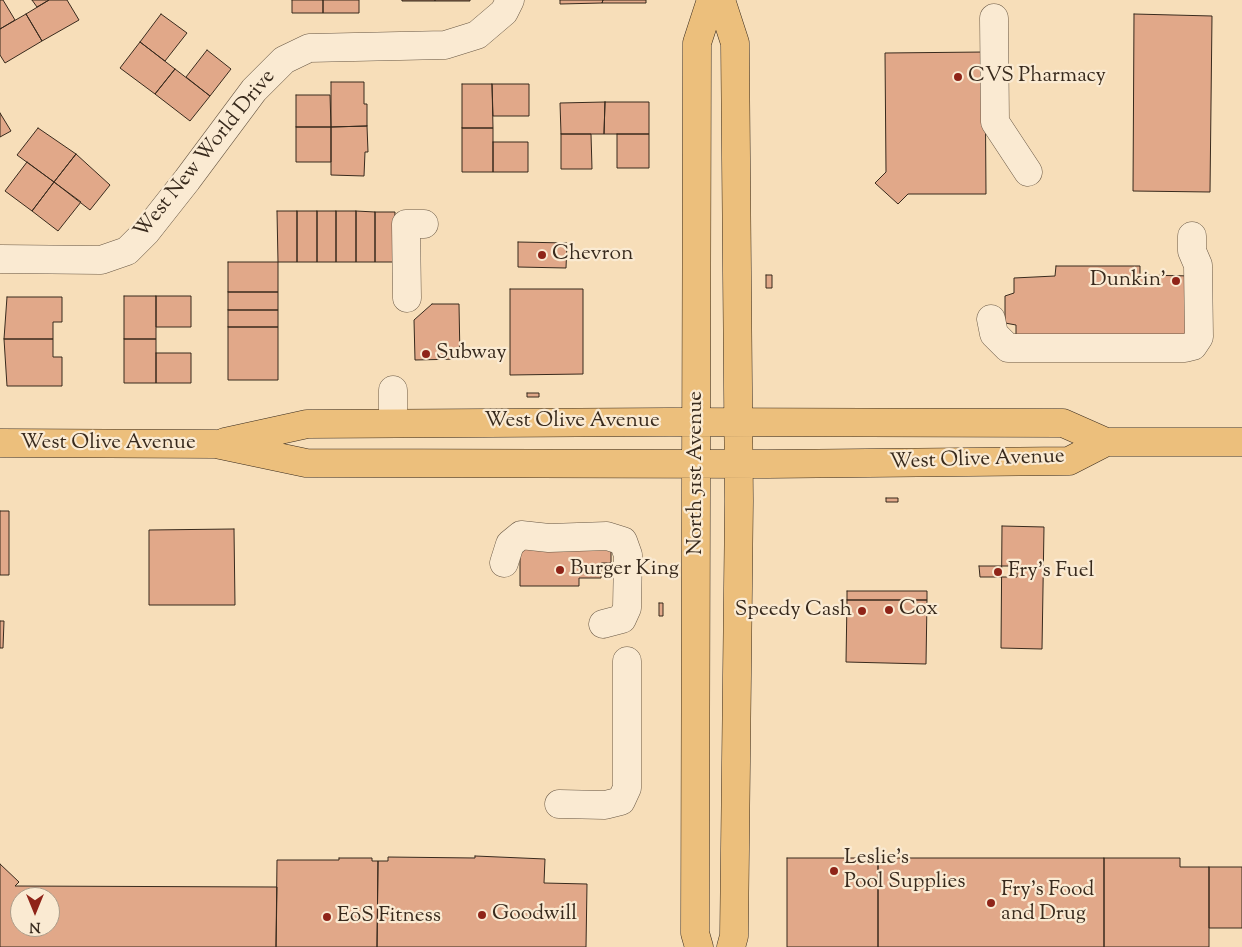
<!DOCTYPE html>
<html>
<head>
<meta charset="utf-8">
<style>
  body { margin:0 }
  #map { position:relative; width:1242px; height:947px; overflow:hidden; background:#f7deb9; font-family:"Sorts Mill Goudy",serif }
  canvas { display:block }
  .north { position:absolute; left:10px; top:887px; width:50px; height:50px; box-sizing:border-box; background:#faead2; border:1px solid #ac9d8a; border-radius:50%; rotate:180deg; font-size:14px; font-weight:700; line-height:20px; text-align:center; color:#382a1d }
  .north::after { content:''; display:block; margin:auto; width:18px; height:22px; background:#8f2418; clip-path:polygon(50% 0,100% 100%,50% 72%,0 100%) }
</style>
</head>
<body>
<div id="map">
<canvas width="1242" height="947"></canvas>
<div class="north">N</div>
</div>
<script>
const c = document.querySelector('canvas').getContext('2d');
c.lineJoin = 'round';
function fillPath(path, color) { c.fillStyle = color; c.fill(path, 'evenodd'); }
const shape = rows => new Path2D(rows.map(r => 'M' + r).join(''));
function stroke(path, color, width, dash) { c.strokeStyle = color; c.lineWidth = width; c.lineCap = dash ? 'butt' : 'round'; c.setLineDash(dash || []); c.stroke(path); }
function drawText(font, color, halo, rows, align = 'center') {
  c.font = font + ' "Sorts Mill Goudy",serif'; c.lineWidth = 4.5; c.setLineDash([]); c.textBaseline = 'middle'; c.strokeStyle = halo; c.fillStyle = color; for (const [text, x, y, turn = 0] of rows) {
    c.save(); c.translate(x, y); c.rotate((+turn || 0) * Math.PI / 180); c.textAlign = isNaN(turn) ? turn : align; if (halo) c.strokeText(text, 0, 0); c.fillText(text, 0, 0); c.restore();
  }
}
const building = shape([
  [0,0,3,0,15,20,0,29,0,0],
  [32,0,49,0,37,7,32,0],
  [49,0,67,0,79,20,42,41,26,14,49,0],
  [292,0,323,0,323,13,292,13,292,0],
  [323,0,359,0,359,13,323,13,323,0],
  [402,0,435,0,435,1,402,1,402,0],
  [435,0,470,0,470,1,435,1,435,0],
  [560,0,603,0,602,3,560,4,560,0],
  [603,0,646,0,646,3,602,3,603,0],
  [26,14,42,41,5,63,0,55,0,29,26,14],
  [161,14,187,33,165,61,140,42,161,14],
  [1134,14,1212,16,1210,192,1133,191,1134,14],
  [140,42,175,69,155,94,120,68,140,42],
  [207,50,231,69,210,96,186,77,207,50],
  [985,52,986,194,908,194,898,204,875,183,886,172,885,53,985,52],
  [175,69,210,96,190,121,155,94,175,69],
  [331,82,364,82,364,104,367,104,367,126,331,127,331,82],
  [462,84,492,84,493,128,462,128,462,84],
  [492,84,529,84,529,116,493,116,492,84],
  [296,95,330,95,331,127,296,127,296,95],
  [605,102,649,102,649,134,604,134,605,102],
  [605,102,604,134,561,134,560,103,605,102],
  [0,113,11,131,0,137,0,113],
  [367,126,368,152,365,152,364,176,331,175,331,127,367,126],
  [296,127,331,127,331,162,296,162,296,127],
  [38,128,76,154,54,182,17,155,38,128],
  [462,128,493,128,493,172,462,172,462,128],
  [561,134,591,134,592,169,561,169,561,134],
  [617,134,649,134,649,168,617,168,617,134],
  [493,142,528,142,528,172,493,172,493,142],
  [76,154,110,185,90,210,54,182,76,154],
  [27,162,54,182,32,211,5,191,27,162],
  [54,182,81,202,58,231,32,211,54,182],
  [277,211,297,211,297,262,278,262,277,211],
  [297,211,317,211,317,262,297,262,297,211],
  [317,211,336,211,336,262,317,262,317,211],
  [336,211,356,211,356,262,336,262,336,211],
  [356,211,375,212,375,262,356,262,356,211],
  [375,212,395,212,394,262,375,262,375,212],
  [518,242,567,243,566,268,518,267,518,242],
  [228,262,278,262,278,292,228,292,228,262],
  [1056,266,1140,266,1140,275,1193,276,1189,338,1016,337,1016,325,1005,323,1005,296,1014,293,1014,278,1055,276,1056,266],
  [766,275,772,275,772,288,766,288,766,275],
  [510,289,583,289,583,374,510,375,510,289],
  [228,292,278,292,278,310,228,310,228,292],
  [124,296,156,296,156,339,124,339,124,296],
  [156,296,191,296,191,327,156,327,156,296],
  [7,297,62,297,62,322,53,322,53,339,4,339,7,297],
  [432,304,459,304,460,359,415,360,414,320,432,304],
  [228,310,278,310,278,327,228,327,228,310],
  [228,327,278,327,278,380,228,380,228,327],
  [4,339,53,339,53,357,62,357,62,386,7,386,4,339],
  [124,339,156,339,156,383,124,383,124,339],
  [156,353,191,353,191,383,156,383,156,353],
  [527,393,539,393,539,397,527,397,527,393],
  [886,498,898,498,898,502,886,502,886,498],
  [0,511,9,511,9,575,0,575,0,511],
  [1002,526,1044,527,1042,649,1001,648,1002,526],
  [234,529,235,605,149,605,149,530,234,529],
  [520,547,611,547,611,563,601,563,601,578,579,578,579,586,520,586,520,547],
  [979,566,1017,566,1017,577,980,577,979,566],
  [847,591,927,591,927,600,847,600,847,591],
  [847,600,927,600,926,664,846,662,847,600],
  [659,603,663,603,663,616,659,616,659,603],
  [0,621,4,621,3,648,0,648,0,621],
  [475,856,545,859,544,883,587,884,586,947,377,947,378,861,388,861,388,857,475,858,475,856],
  [339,858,372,858,372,861,378,861,377,947,276,947,277,860,339,860,339,858],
  [787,858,878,858,878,947,787,947,787,858],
  [878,858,1104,858,1104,947,878,947,878,858],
  [1104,858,1180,858,1180,867,1209,867,1209,947,1104,947,1104,858],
  [0,864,19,882,15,886,277,887,276,947,0,947,0,864],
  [20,897,50,897,50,927,20,927,20,897],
  [1209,867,1242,867,1242,928,1209,928,1209,867]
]);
const minor = shape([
  [994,18,995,122,1028,172],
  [0,259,101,260,127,251,146,232,187,180,254,90,284,60,309,48,445,45,477,35,504,12,510,0],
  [407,298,406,224,424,224],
  [991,319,994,334,1008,348,1185,348,1193,346,1199,337,1198,265,1192,251,1192,236],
  [393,423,393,390],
  [504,563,510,544,521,535,549,538,607,536,623,541,628,555,627,608,622,619,603,624],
  [559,804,605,805,621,801,627,788,627,661]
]);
const major = shape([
  [721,0,735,43,739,501,734,936,731,947],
  [225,442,307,424,669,422,1063,423,1106,442,1242,442],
  [0,443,216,444,306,463,767,464,1069,461,1106,442],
  [699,947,695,933,697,43,711,0]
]);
const markers = [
  [958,77,5,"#8f2418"],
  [542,255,5,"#8f2418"],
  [1176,281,5,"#8f2418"],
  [426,354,5,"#8f2418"],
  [560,570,5,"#8f2418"],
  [998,572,5,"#8f2418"],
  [889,610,5,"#8f2418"],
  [862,611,5,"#8f2418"],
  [834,871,5,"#8f2418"],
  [991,903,5,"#8f2418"],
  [482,915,5,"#8f2418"],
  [327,917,5,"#8f2418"]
];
const poiNames = [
  ["CVS Pharmacy",968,77],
  ["Chevron",552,255],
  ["Dunkin'",1166,281,"right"],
  ["Subway",436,354],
  ["Burger King",570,570],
  ["Fry's Fuel",1008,572],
  ["Cox",899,610],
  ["Speedy Cash",852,611,"right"],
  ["Leslie's",844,859],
  ["Pool Supplies",844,883],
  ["Fry's Food",1001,891],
  ["and Drug",1001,915],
  ["Goodwill",492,915],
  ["EōS Fitness",337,917]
];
const streetNames = [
  ["West New World Drive",206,155,-51],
  ["West Olive Avenue",572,422],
  ["West Olive Avenue",108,444],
  ["West Olive Avenue",977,461,-2],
  ["North 51st Avenue",697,473,-90]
];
fillPath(building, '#e1a889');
stroke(building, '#382a1d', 1);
stroke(minor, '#685744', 29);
stroke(major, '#382a1d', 29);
stroke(minor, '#faead2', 28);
stroke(major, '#ecbf7c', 28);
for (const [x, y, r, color] of markers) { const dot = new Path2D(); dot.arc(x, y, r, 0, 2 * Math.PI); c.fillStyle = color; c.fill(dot); stroke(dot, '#faead2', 2); }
drawText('21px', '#382a1d', '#faead2', poiNames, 'left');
drawText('21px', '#382a1d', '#faead2', streetNames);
</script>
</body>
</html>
